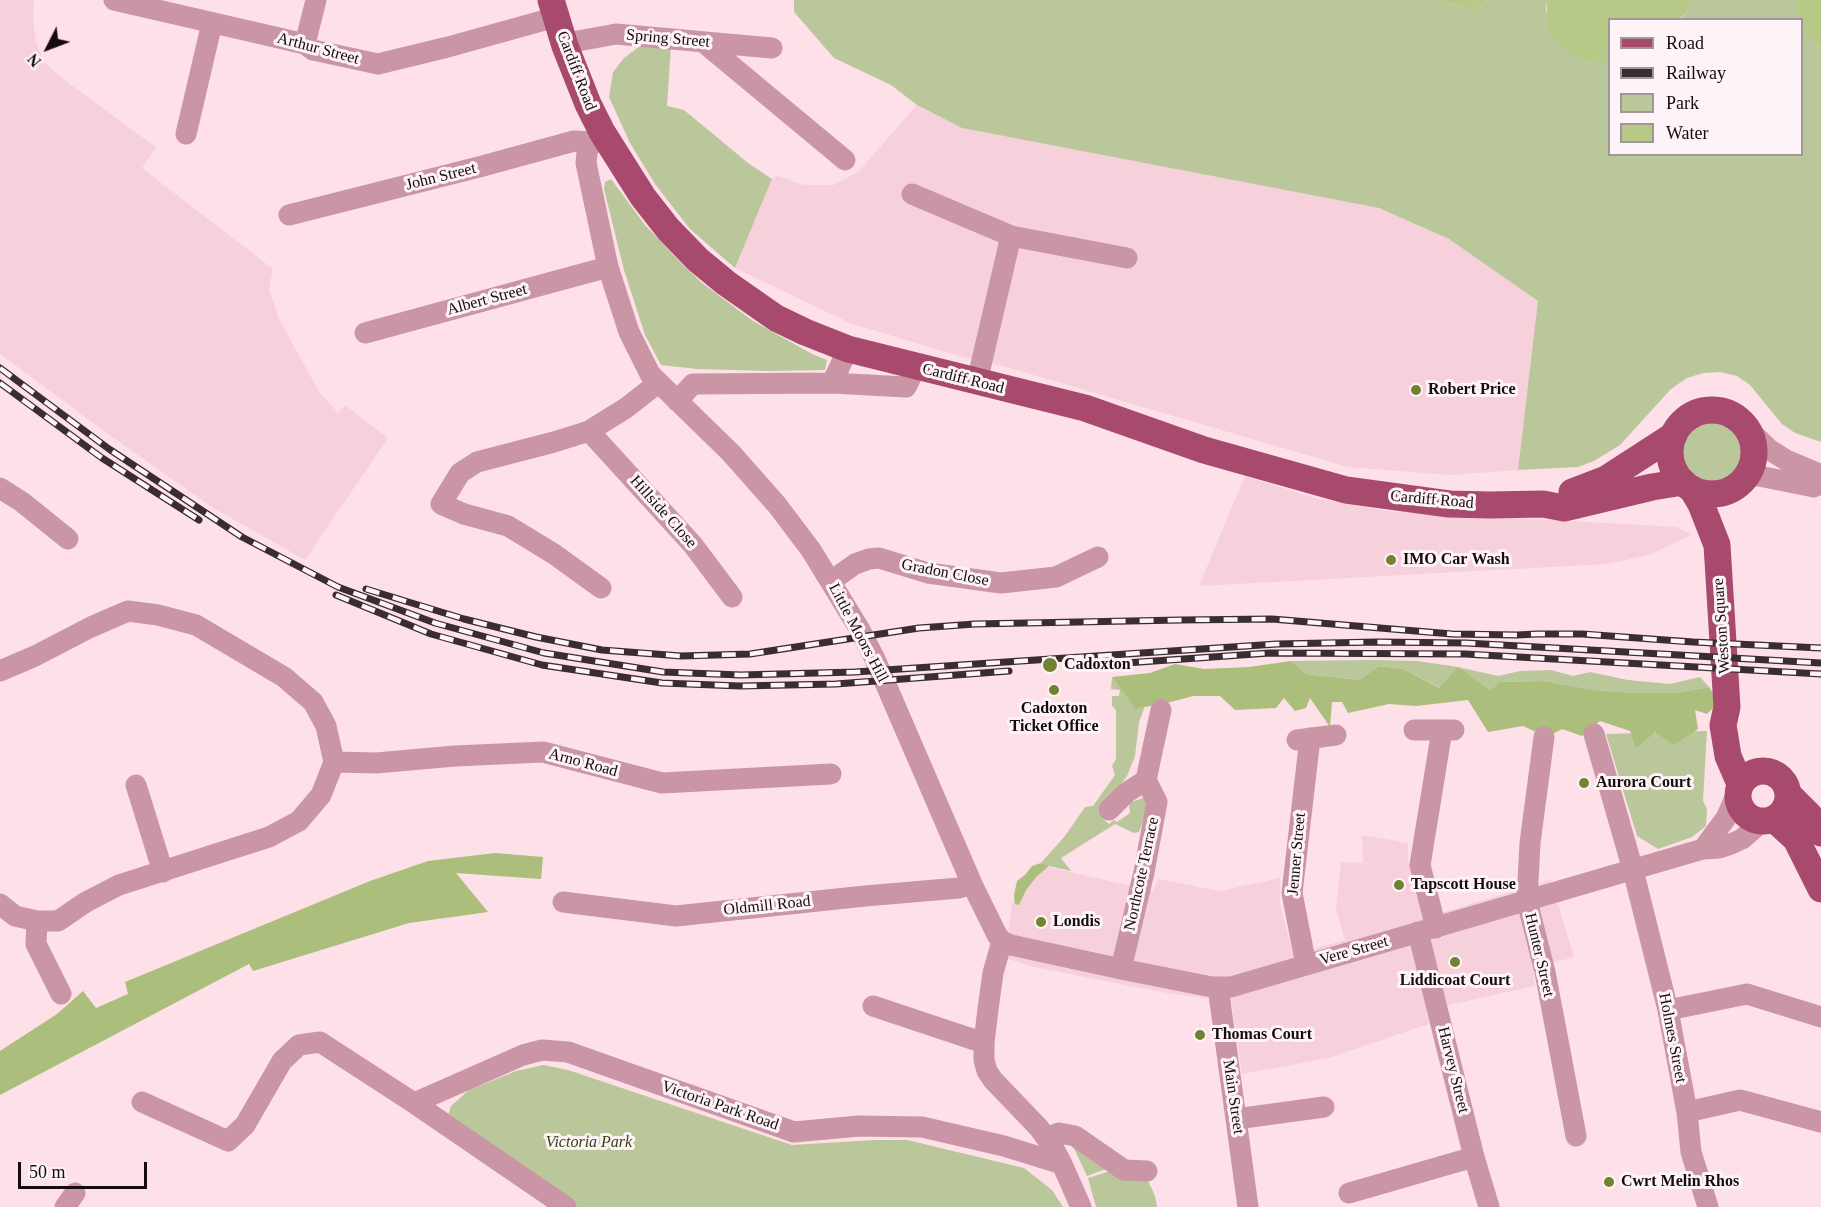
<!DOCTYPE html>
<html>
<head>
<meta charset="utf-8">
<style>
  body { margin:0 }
  #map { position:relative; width:1821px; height:1207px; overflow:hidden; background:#fde0e8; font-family:Georgia,serif }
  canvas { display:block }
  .legend { position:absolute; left:1608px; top:18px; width:195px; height:138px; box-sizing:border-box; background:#fef3f6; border:2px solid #a1979a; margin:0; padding:8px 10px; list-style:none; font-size:18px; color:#150c0f }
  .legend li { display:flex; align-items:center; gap:12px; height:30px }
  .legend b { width:30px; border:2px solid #a1979a }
  .north { position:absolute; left:18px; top:18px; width:60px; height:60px; -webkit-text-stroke:4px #fef3f6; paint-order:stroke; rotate:228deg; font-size:16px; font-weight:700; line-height:24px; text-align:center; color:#150c0f }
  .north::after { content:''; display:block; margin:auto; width:21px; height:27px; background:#150c0f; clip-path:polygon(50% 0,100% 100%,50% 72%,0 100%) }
  .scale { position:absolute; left:18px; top:1162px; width:129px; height:27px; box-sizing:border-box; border:3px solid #150c0f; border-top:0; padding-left:8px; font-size:18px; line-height:21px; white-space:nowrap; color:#150c0f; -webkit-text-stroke:4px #fef3f6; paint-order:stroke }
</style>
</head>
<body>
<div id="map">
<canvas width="1821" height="1207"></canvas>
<ul class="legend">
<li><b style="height:8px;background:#a74a6d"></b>Road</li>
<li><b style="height:8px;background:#392d31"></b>Railway</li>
<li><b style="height:16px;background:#bac79b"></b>Park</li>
<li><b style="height:16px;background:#b6c987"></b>Water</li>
</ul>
<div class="north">N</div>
<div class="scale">50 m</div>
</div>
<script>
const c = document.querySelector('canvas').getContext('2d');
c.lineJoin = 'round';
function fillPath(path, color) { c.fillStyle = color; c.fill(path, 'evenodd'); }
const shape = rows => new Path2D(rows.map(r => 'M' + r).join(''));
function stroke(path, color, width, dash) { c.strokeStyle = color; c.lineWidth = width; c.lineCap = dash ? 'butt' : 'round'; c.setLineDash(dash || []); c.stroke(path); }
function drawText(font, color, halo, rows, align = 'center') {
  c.font = font + ' Georgia,serif'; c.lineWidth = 6; c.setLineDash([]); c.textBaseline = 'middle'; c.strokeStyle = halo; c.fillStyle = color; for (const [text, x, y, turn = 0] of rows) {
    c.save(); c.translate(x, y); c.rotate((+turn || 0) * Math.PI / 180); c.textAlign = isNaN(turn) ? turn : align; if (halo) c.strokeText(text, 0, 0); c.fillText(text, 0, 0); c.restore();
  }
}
const built = shape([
  [0,0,34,0,33,20,36,42,44,62,63,79,156,147,142,168,273,269,269,289,278,317,319,392,338,413,345,405,388,438,305,560,212,507,112,437,0,354],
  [917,105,962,128,1379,208,1449,239,1539,301,1518,470,1450,475,1348,467,1006,367,959,356,850,323,735,268,772,179,778,176,804,185,834,185,859,171],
  [1245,476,1318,499,1387,511,1677,527,1691,535,1649,555,1607,564,1199,586],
  [1362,835,1408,843,1408,860,1427,917,1551,880,1574,957,1533,968,1535,986,1426,1010,1429,1024,1328,1058,1242,1074,1231,1001,1172,994,1034,967,1005,958,1012,904,1032,872,1044,866,1153,891,1158,879,1220,891,1280,878,1280,904,1293,955,1345,940,1336,909,1341,862,1363,863]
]);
const green = shape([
  [794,0,1440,0,1473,11,1487,0,1546,0,1546,11,1600,62,1609,62,1610,154,1802,154,1802,34,1821,47,1821,442,1795,433,1782,424,1750,385,1737,376,1720,372,1703,373,1687,378,1671,389,1620,445,1594,461,1578,467,1518,470,1538,301,1449,239,1379,208,962,128,917,105,891,85,834,58,794,12],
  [1692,0,1798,0,1798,19,1679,20,1687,12],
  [671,45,667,106,684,110,748,163,772,179,735,268,690,229,655,184,630,143,609,97,613,72,624,58,640,46],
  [611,179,645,225,683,265,702,283,753,321,812,354,827,360,825,370,769,371,697,369,661,365,645,335,624,270,604,189,605,182],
  '1681 452a30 30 0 1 1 60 0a30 30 0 1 1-60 0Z',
  [1370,660,1417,661,1458,667,1498,676,1520,671,1551,670,1573,676,1590,672,1628,680,1670,684,1700,677,1709,687,1676,693,1633,693,1594,690,1544,681,1500,682,1490,692,1440,688,1404,669,1379,666,1359,680,1306,674,1291,661],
  [1112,677,1135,707,1145,706,1139,722,1135,756,1127,776,1106,806,1107,812,1102,818,1109,824,1114,820,1117,822,1130,813,1129,803,1148,796,1151,800,1139,832,1134,833,1115,824,1061,858,1071,871,1049,866,1041,863,1065,836,1085,807,1093,806,1115,775,1112,766,1116,759,1116,710,1112,706,1112,696,1119,696,1120,690,1111,689],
  [1707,731,1703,801,1707,809,1706,826,1692,837,1658,849,1637,836,1606,734],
  [543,1065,568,1070,792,1145,874,1140,907,1140,1024,1168,1052,1190,1063,1207,571,1207,447,1119,451,1106,469,1090,516,1071],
  [1072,1144,1109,1168,1087,1176],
  [1110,1171,1123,1178,1148,1181,1155,1196,1157,1207,1096,1207,1088,1178]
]);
const forest = shape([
  [1291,661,1306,674,1359,680,1379,666,1404,669,1439,688,1458,667,1490,691,1500,682,1544,681,1594,690,1633,693,1676,693,1709,687,1719,702,1707,714,1695,710,1698,729,1674,745,1655,732,1636,748,1630,731,1600,721,1582,736,1562,729,1547,737,1523,726,1488,732,1468,700,1416,706,1389,704,1348,713,1342,702,1332,702,1330,727,1310,698,1306,708,1295,711,1284,698,1276,708,1235,710,1220,696,1193,696,1159,705,1135,708,1112,677,1150,673,1175,664,1204,669,1249,667],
  [495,853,543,857,541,879,456,873,488,912,409,923,253,971,249,964,0,1095,0,1051,57,1014,83,991,96,1008,128,994,125,982,370,881,428,861],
  [1041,863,1049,866,1037,876,1026,890,1019,905,1015,904,1014,895,1017,881,1025,875,1032,866]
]);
const water = shape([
  [1440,0,1487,0,1473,11],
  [1546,0,1692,0,1687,12,1679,19,1610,20,1609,62,1600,62,1581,59,1560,47,1549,28],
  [1798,0,1821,0,1821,47,1802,34,1802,20,1798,19]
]);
const minor = shape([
  [114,0,305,44,313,50,378,64,448,47,556,17],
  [703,42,845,160],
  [305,44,316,0],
  [565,46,578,41,616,34,772,48],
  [602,132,592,142,587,152,586,163,608,267,629,332,650,374,731,453,777,505,811,550,860,630,874,657,972,884,997,935,1002,941,993,973,988,1009,984,1043,984,1060,987,1071,993,1080,1039,1128,1054,1149,1062,1164,1081,1207],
  [186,134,212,23],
  [912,194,1011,236,1127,258],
  [289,215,479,167,574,141,592,142],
  [365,333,608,267],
  [977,382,1011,236],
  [832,383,906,387,916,367],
  [677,401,693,384,832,383,848,349],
  [1746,427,1770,450,1786,460,1817,473,1821,477],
  [589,431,693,545,732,597],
  [1746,476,1759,476,1814,487,1821,483],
  [0,488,22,502,68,539],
  [831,581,855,564,869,559,879,558,928,573,1001,583,1056,577,1098,557],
  [601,588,554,554,508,526,464,514,441,504,460,473,477,462,554,442,589,431,626,408,658,383],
  [0,671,35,656,91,627,128,611,158,615,196,625,284,677,313,702,326,726,334,762,321,795,299,821,269,837,119,885,86,902,58,921,37,921],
  [1414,730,1454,730],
  [1594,734,1633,870,1668,1010,1687,1112,1691,1152,1708,1207],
  [1544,737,1530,843,1527,901,1545,972,1576,1136],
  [1297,740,1336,735],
  [334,762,376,763,455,756,543,752,662,783,831,774],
  [136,785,163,872],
  [1109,810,1126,793,1146,780,1161,710],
  [1703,849,1726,818,1738,791],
  [563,902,676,916,865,896,959,888,972,884],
  [0,904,15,916,37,921,36,944,61,994],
  [1436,928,1420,865,1442,730],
  [1418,932,1474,1157,1489,1207],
  [1002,941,1011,945,1121,969,1212,987,1231,987,1703,849,1719,848,1731,844,1742,839,1763,821],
  [1306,965,1292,893,1310,738],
  [1121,969,1144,872,1157,802,1146,780],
  [1218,987,1248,1207],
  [873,1006,984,1043],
  [1668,1010,1747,994,1821,1017],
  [142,1102,228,1141,245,1125,282,1061,299,1045,320,1042,414,1103,566,1207],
  [414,1103,523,1055,542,1050,568,1052,794,1132,859,1126,922,1127,1004,1146,1062,1164],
  [1687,1112,1740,1100,1821,1122],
  [1236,1119,1324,1107],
  [1046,1138,1059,1133,1075,1136,1124,1170,1147,1171],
  [1349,1193,1474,1157],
  [65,1207,75,1193]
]);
const major = shape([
  [551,0,565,46,588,104,602,132,643,197,668,229,698,260,726,283,776,318,805,332,848,349,1085,408,1204,450,1346,490,1449,504,1490,505,1543,504,1564,508,1652,487,1683,482],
  '1670 452a42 42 0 1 1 84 0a42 42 0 1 1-84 0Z',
  [1692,489,1701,504,1717,545,1727,707,1723,725,1728,756,1740,784],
  [1572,492,1606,479,1674,435],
  '1738 796a25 25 0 1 1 50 0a25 25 0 1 1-50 0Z',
  [1789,795,1809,815,1821,833],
  [1774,819,1796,839,1821,889]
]);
const rail = shape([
  [0,368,109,449,242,537,338,587,435,623,544,653,663,672,741,675,855,672,1277,644,1377,642,1466,643,1821,663],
  [0,383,102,458,199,520],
  [366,589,464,619,536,637,602,650,681,656,750,654,919,628,975,624,1181,620,1272,619,1452,634,1517,635,1537,634,1582,634,1693,642,1821,648],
  [336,595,431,634,542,665,662,683,740,686,836,684,1009,671],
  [1111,664,1270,653,1465,654,1821,674]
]);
const markers = [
  [1416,390,6,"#6f8333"],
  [1391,560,6,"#6f8333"],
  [1050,665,8,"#6f8333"],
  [1054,690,6,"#6f8333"],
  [1584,783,6,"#6f8333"],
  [1399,885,6,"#6f8333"],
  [1041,922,6,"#6f8333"],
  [1455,962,6,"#6f8333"],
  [1200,1035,6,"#6f8333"],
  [1609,1182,6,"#6f8333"]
];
const streetNames = [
  ["Spring Street",668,39,5],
  ["Arthur Street",318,49,15],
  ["Cardiff Road",576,71,69],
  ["John Street",441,177,-14],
  ["Albert Street",487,300,-15],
  ["Cardiff Road",963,379,14],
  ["Cardiff Road",1432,500,5],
  ["Hillside Close",663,512,48],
  ["Gradon Close",945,573,11],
  ["Weston Square",1722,626,-94],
  ["Little Moors Hill",858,633,62],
  ["Arno Road",583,763,15],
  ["Jenner Street",1297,854,-85],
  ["Northcote Terrace",1142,874,-78],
  ["Oldmill Road",767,906,-6],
  ["Vere Street",1354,951,-16],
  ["Hunter Street",1539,955,77],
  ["Holmes Street",1672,1038,79],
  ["Harvey Street",1453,1070,76],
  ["Main Street",1233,1097,82],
  ["Victoria Park Road",720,1106,19]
];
const poiNames = [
  ["Robert Price",1428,390],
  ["IMO Car Wash",1403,560],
  ["Cadoxton",1064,665],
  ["Cadoxton",1054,709,"center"],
  ["Ticket Office",1054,727,"center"],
  ["Aurora Court",1596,783],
  ["Tapscott House",1411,885],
  ["Londis",1053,922],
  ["Liddicoat Court",1455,981,"center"],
  ["Thomas Court",1212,1035],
  ["Cwrt Melin Rhos",1621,1182]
];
const parkNames = [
  ["Victoria Park",589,1143]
];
fillPath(built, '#f6d1db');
fillPath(green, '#bac79b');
fillPath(forest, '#abbe7c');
fillPath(water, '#b6c987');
stroke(minor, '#ca95a5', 21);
stroke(major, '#a74a6d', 27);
stroke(rail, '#392d31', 7);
stroke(rail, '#fef3f6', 4.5, [14]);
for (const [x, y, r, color] of markers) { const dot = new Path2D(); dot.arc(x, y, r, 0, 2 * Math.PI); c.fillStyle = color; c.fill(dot); stroke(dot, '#fef3f6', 2); }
drawText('16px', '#150c0f', '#fef3f6', streetNames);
drawText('bold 16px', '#150c0f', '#fef3f6', poiNames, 'left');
drawText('italic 16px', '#374211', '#fef3f6', parkNames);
</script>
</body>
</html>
